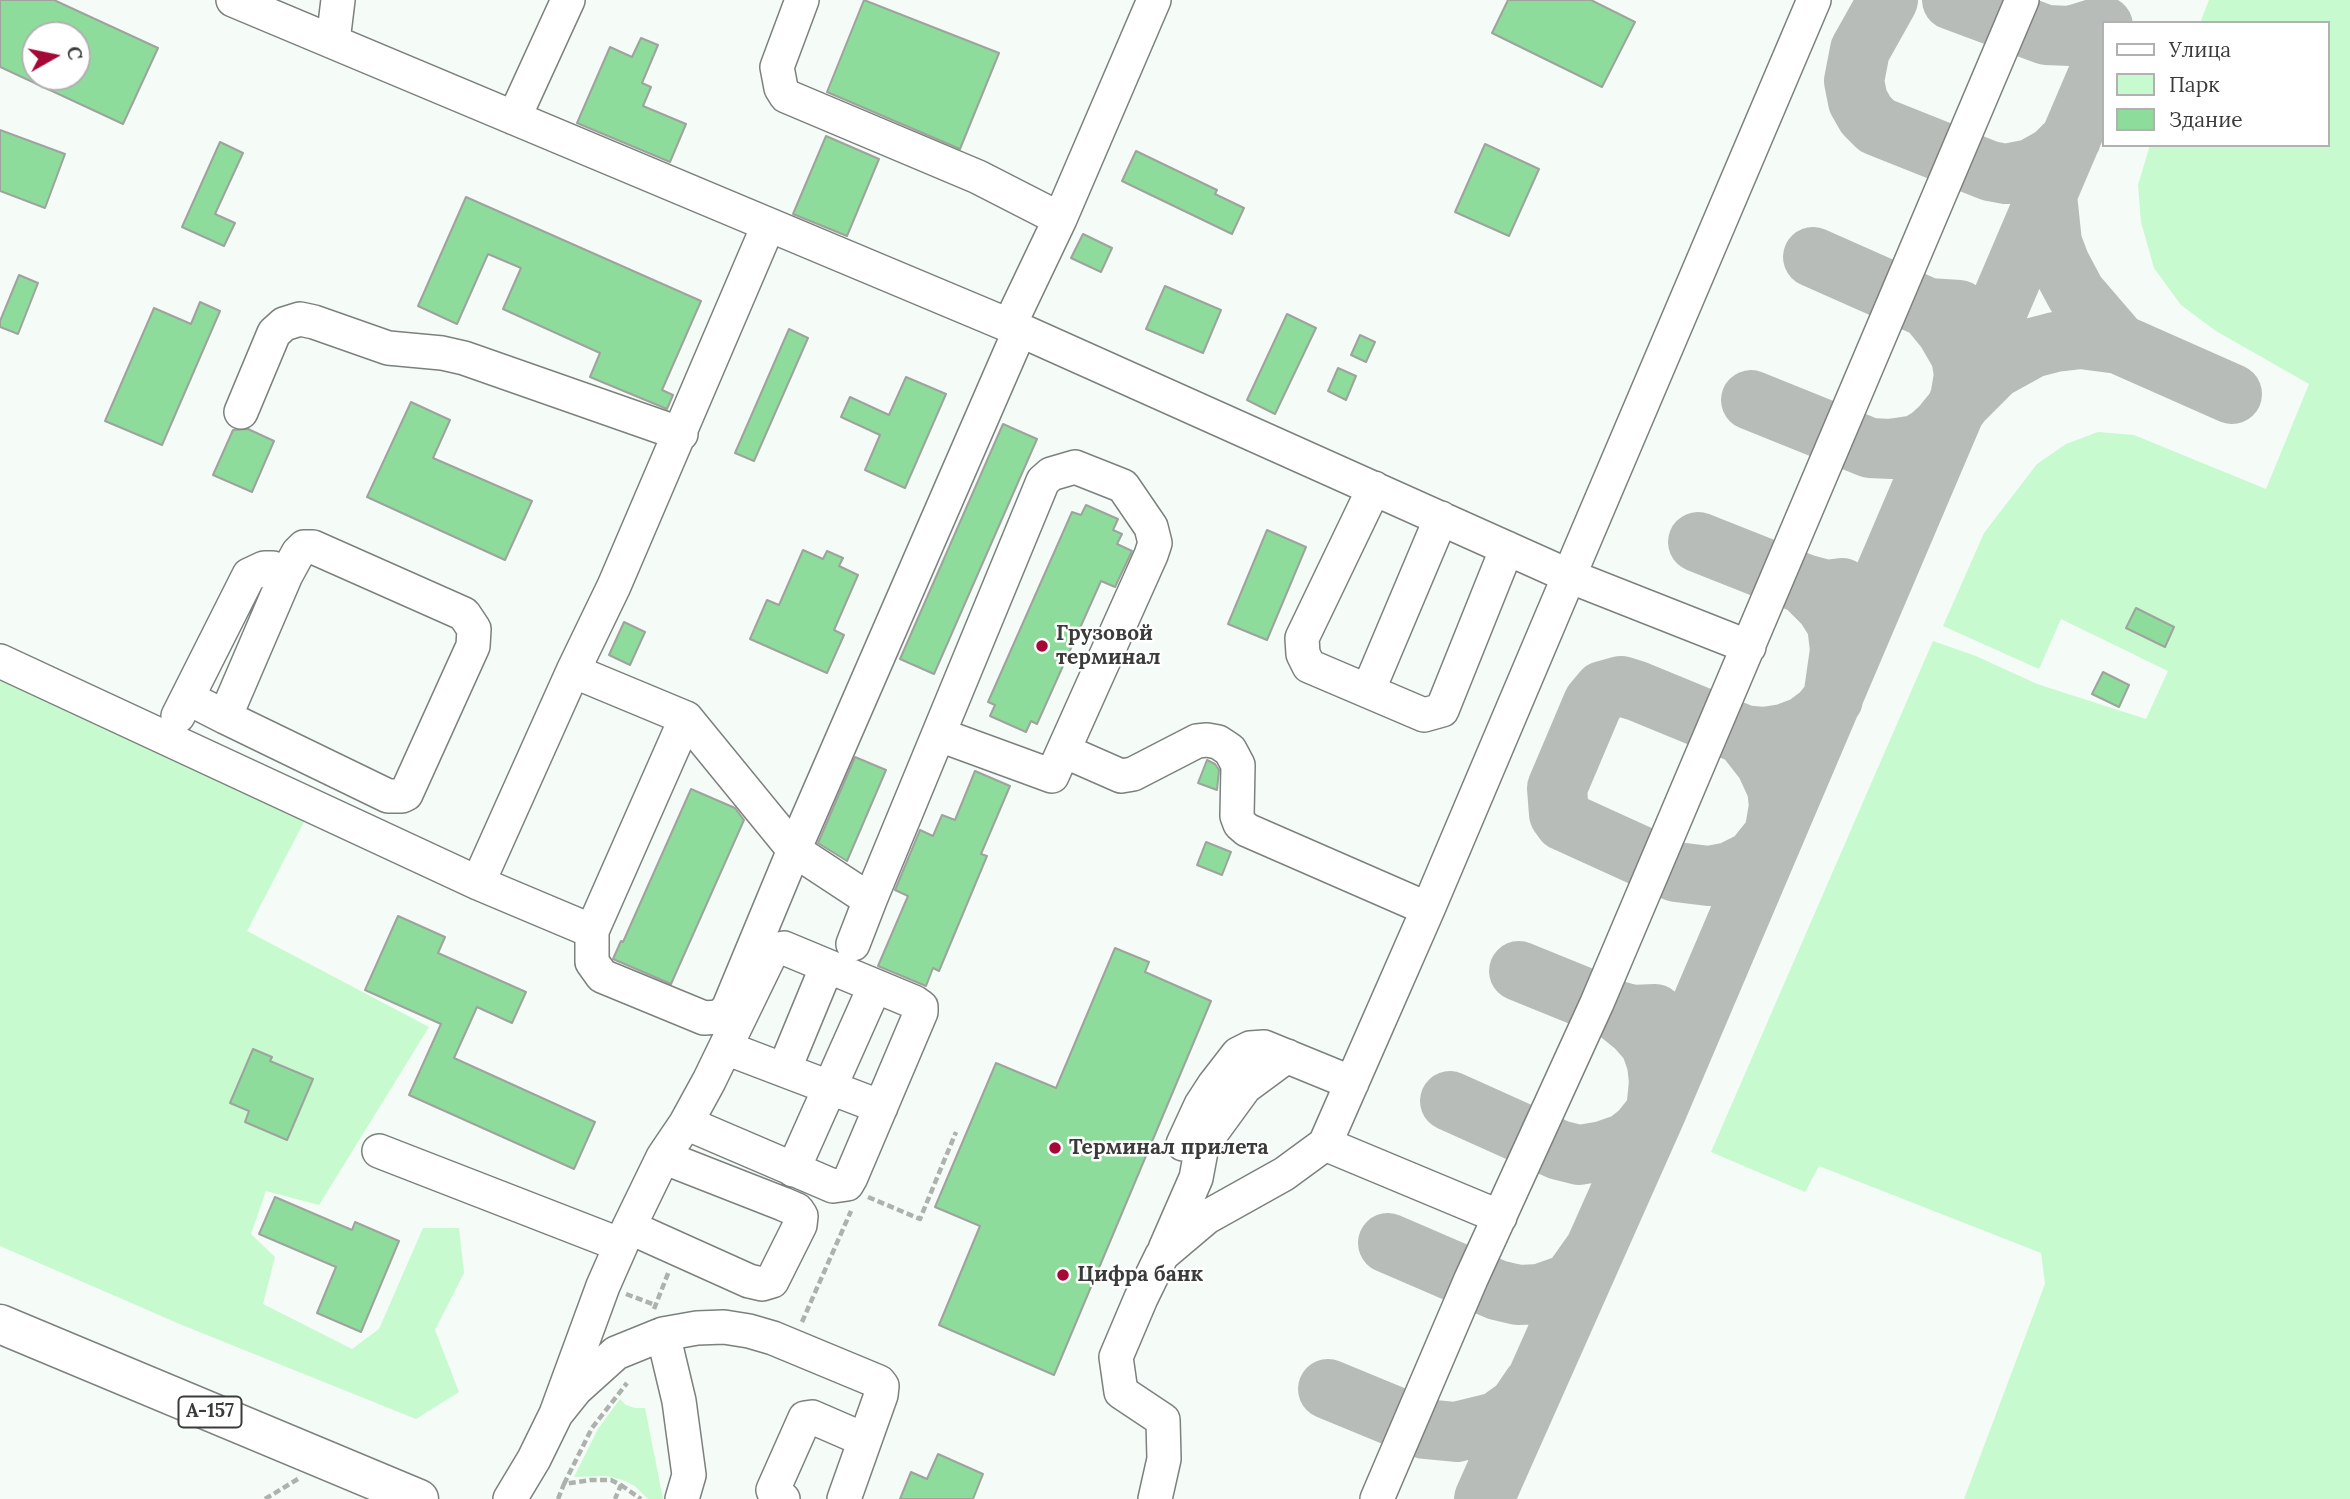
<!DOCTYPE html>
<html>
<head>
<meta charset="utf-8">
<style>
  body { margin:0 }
  #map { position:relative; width:2350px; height:1499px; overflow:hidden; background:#f5fbf6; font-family:Lora,serif }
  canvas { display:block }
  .legend { position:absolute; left:2102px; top:21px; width:228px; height:126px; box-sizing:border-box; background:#fff; border:2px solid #b0b1b0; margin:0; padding:9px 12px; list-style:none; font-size:21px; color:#3a3c3a }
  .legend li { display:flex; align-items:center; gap:14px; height:35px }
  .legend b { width:35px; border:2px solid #b0b1b0 }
  .north { position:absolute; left:21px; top:21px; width:70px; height:70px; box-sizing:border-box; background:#fff; border:2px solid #b0b1b0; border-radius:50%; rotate:81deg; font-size:19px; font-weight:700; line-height:28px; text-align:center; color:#3a3c3a }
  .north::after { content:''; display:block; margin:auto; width:24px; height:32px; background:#a50936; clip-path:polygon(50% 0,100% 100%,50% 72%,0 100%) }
</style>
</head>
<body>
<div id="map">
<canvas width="2350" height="1499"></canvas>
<ul class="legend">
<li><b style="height:9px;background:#fff"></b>Улица</li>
<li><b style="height:19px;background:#c7face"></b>Парк</li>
<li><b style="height:19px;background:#8edc9b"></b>Здание</li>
</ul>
<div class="north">С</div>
</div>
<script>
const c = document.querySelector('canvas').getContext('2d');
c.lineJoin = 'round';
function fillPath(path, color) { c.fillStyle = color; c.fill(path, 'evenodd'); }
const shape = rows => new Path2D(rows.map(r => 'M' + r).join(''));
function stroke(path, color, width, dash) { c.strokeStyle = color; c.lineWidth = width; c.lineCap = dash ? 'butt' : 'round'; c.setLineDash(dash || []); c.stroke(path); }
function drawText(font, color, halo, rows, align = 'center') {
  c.font = font + ' Lora,serif'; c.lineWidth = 5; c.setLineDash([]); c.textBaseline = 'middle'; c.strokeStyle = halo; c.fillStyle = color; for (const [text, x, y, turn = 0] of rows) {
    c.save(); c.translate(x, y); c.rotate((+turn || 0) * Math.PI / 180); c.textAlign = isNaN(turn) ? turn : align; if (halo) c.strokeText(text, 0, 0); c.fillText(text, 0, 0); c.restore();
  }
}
const green = shape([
  [2209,0,2350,0,2350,1499,1964,1499,2045,1284,2041,1253,1819,1166,1805,1192,1711,1152,1933,641,1976,656,2037,684,2146,719,2168,671,2061,619,2039,669,1943,626,1984,533,2037,464,2066,444,2098,432,2134,435,2266,489,2309,384,2216,331,2181,305,2154,268,2141,222,2138,185,2150,145,2327,145,2327,23,2200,23],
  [0,678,306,818,247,931,429,1027,319,1205,266,1191,251,1234,275,1257,263,1304,352,1349,379,1329,423,1228,459,1228,464,1273,435,1330,459,1392,416,1419,182,1325,0,1246],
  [620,1399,626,1405,635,1408,645,1408,663,1499,648,1499,635,1486,623,1480,606,1476,574,1477,598,1429]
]);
const taxiway = shape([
  [1888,0,1860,50,1854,81,1858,101,1866,115,1877,126,1990,171,2006,174,2031,169,2054,156,2071,139],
  [1952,0,2046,35,2071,36,2103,26],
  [2047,195,2052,243,2060,264,2076,294,2119,344,2232,394],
  [1813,257,1928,308,1959,310],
  [1751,400,1870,448,1891,449,1917,445,1930,437,1942,426,1959,405,1964,375,1961,356,1946,330,1928,308],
  [1962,401,1994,369,2032,348,2055,342,2081,339,2119,344],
  [1698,542,1804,584,1826,590,1842,588],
  [1744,735,1765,762,1777,788,1779,806,1774,835,1754,860,1730,872,1709,876,1676,872,1564,821,1559,814,1557,788,1593,703,1603,691,1621,686,1637,691,1744,735,1765,737,1784,734,1805,726,1821,714,1833,699,1840,650,1837,624,1825,605,1804,584],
  [1519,971,1615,1010,1632,1015,1655,1014],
  [1450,1101,1559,1150,1579,1155,1603,1151,1626,1143,1640,1132,1656,1112,1659,1082,1657,1063,1650,1043,1636,1027,1615,1010],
  [1388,1243,1497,1290,1518,1295,1540,1294,1571,1283,1593,1252],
  [1328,1389,1425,1429,1456,1432,1497,1422,1518,1407,1533,1385],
  [1484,1499,1656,1112,2103,63]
]);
const building = shape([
  [0,0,54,0,158,48,123,124,0,67,0,0],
  [35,35,77,35,77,77,35,77,35,35],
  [864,0,999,53,960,149,827,92,864,0],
  [1508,0,1591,0,1635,22,1602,87,1492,33,1508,0],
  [641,38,658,45,642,83,651,87,643,106,686,124,670,162,577,123,610,47,632,57,641,38],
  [0,130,65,154,45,208,0,191,0,130],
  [826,136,879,159,847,236,793,214,826,136],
  [220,142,243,153,215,214,235,223,224,246,182,227,220,142],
  [1485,144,1539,169,1509,236,1455,212,1485,144],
  [1136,151,1217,190,1215,194,1244,208,1232,234,1122,181,1136,151],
  [466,197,701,301,662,390,673,395,667,409,590,377,600,353,503,309,521,268,488,254,457,324,418,306,466,197],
  [1083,234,1112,248,1101,272,1071,258,1083,234],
  [19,275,38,283,18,334,0,327,0,321,19,275],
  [1165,286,1221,310,1203,353,1146,329,1165,286],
  [200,302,220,311,162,445,105,421,154,308,191,324,200,302],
  [1287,314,1316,328,1275,414,1247,400,1287,314],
  [789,329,808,338,754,461,735,453,789,329],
  [1360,335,1375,342,1366,362,1351,355,1360,335],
  [1338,368,1356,376,1346,400,1328,391,1338,368],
  [906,377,946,394,905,488,865,470,880,435,841,417,850,397,889,415,906,377],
  [411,402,450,420,433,458,532,501,505,560,367,497,411,402],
  [1003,424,1037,439,934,674,900,659,1003,424],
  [248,429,274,441,252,492,213,475,233,430,248,429],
  [1086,505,1118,519,1113,530,1122,534,1117,544,1132,551,1115,587,1101,581,1037,724,1031,721,1026,732,990,716,995,705,988,702,1072,512,1081,515,1086,505],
  [1267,530,1306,547,1267,640,1228,624,1267,530],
  [803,550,823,559,827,551,843,558,839,566,858,575,834,630,844,635,827,673,750,639,767,600,779,605,803,550],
  [2136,608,2174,627,2165,647,2126,628,2136,608],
  [624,622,645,632,630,665,609,655,624,622],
  [2103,672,2129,685,2119,707,2092,694,2103,672],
  [855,757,886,770,847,861,818,843,855,757],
  [1207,760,1215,764,1219,770,1217,790,1198,783,1207,760],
  [975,771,1010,786,981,854,987,856,939,971,933,968,926,986,878,966,908,896,895,890,920,830,933,836,942,815,955,820,975,771],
  [691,789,735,808,744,820,671,984,613,959,621,941,623,942,691,789],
  [1206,842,1231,852,1222,875,1197,865,1206,842],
  [398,916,445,937,438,953,526,992,512,1023,477,1007,454,1058,595,1122,574,1169,409,1095,441,1024,365,990,398,916],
  [1115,948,1149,962,1145,972,1211,1001,1054,1375,939,1325,980,1226,935,1207,996,1063,1056,1088,1115,948],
  [253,1049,272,1057,270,1061,313,1079,287,1140,245,1122,249,1111,230,1103,253,1049],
  [275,1197,352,1230,355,1222,399,1241,361,1332,317,1313,336,1267,259,1234,275,1197],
  [938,1454,983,1474,973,1499,900,1499,911,1472,927,1479,938,1454]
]);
const path = shape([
  [868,1197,920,1219,956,1132],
  [626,1294,655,1305],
  [654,1309,669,1271],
  [802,1322,851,1211],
  [564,1484,592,1428,627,1383],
  [621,1485,641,1499],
  [265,1499,298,1479],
  [558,1499,564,1484,591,1480,611,1480,621,1485,615,1499]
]);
const minor = shape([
  [233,0,1020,330,794,850,728,1009,719,1017,704,1018,602,976,592,962,592,931],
  [802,0,777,67,781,88,786,96,978,177,1060,219],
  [333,41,338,0],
  [514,118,568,0],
  [1009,326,1060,219,1154,0],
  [1020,330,1569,576,1428,909,1325,1144,1284,1174,1207,1217,1162,1255,1141,1298,1116,1357,1121,1392,1163,1420,1164,1459,1155,1499],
  [241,412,274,333,284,324,300,319,314,322,388,348,442,353,464,358,681,434],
  [1374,488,1302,638,1303,654,1309,666,1424,715,1442,710,1507,548],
  [1749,647,1569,576,1814,0],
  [0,661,478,883,592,931,686,718,794,850,870,900,1043,481,1051,474,1075,467,1123,486,1151,527,1155,543,1151,555,1052,776,940,735],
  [573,671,686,718],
  [1368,691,1441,518],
  [188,698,225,717,388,796,402,796,406,794,473,646,474,629,464,614,313,547,304,547,298,553,286,575,225,717],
  [178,716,249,575,264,568,273,568,286,575],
  [1064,751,1121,776,1133,774,1197,741,1207,740,1218,742,1230,750,1238,765,1237,816,1240,824,1247,830,1428,909],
  [478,883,573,671,614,586,768,226],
  [853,944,870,900],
  [726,1048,881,1107],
  [784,1070,827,966],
  [1183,1144,1201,1105,1214,1085,1238,1054,1250,1048,1264,1047,1352,1083],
  [1325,1144,1500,1217],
  [379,1151,621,1245],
  [663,1157,686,1123,709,1081,772,951,784,948,914,1002,921,1007,921,1012,851,1177,847,1184,833,1186,686,1123],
  [793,1170,875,986],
  [1165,1249,1196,1178,1202,1146,1245,1087,1287,1056],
  [663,1334,679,1401,689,1475,682,1499],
  [556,1414,603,1286,629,1227,663,1157,783,1204,797,1210,801,1216,800,1225,772,1281,762,1284,749,1281,629,1227],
  [510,1499,534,1459,556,1414,576,1389,616,1353,663,1334,697,1328,724,1327,749,1331,773,1338,879,1382,882,1386,881,1395,844,1499],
  [783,1499,775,1495,773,1490,805,1418,812,1417,865,1440],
  [1377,1499,1471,1279,1597,1003,2022,0]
]);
const major = shape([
  [0,1324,419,1499]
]);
const markers = [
  [1042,646,7,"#a50936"],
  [1055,1148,7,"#a50936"],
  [1063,1275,7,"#a50936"]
];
const shields = [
  [210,1412,63]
];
const shieldNames = [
  ["А-157",210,1412]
];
const poiNames = [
  ["Грузовой",1056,634],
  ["терминал",1056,658],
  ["Терминал прилета",1069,1148],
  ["Цифра банк",1077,1275]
];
fillPath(green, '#c7face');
stroke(taxiway, '#b8bcb8', 60);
fillPath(building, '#8edc9b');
stroke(building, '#9ea39e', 2);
stroke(minor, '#7c817d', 36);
stroke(major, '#7c817d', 41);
stroke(path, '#aeb2ae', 4.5, [7, 3.5]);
stroke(minor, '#fff', 33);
stroke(major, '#fff', 38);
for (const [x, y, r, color] of markers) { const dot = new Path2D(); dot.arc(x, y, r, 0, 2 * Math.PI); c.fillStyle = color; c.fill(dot); stroke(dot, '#fff', 2.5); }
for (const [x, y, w] of shields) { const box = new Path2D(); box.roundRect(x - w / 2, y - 15.5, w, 31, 5); c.fillStyle = '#fff'; c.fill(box); stroke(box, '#3a3c3a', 2); }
drawText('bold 19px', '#3a3c3a', null, shieldNames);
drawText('bold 21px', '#3a3c3a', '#fff', poiNames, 'left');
</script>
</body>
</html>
